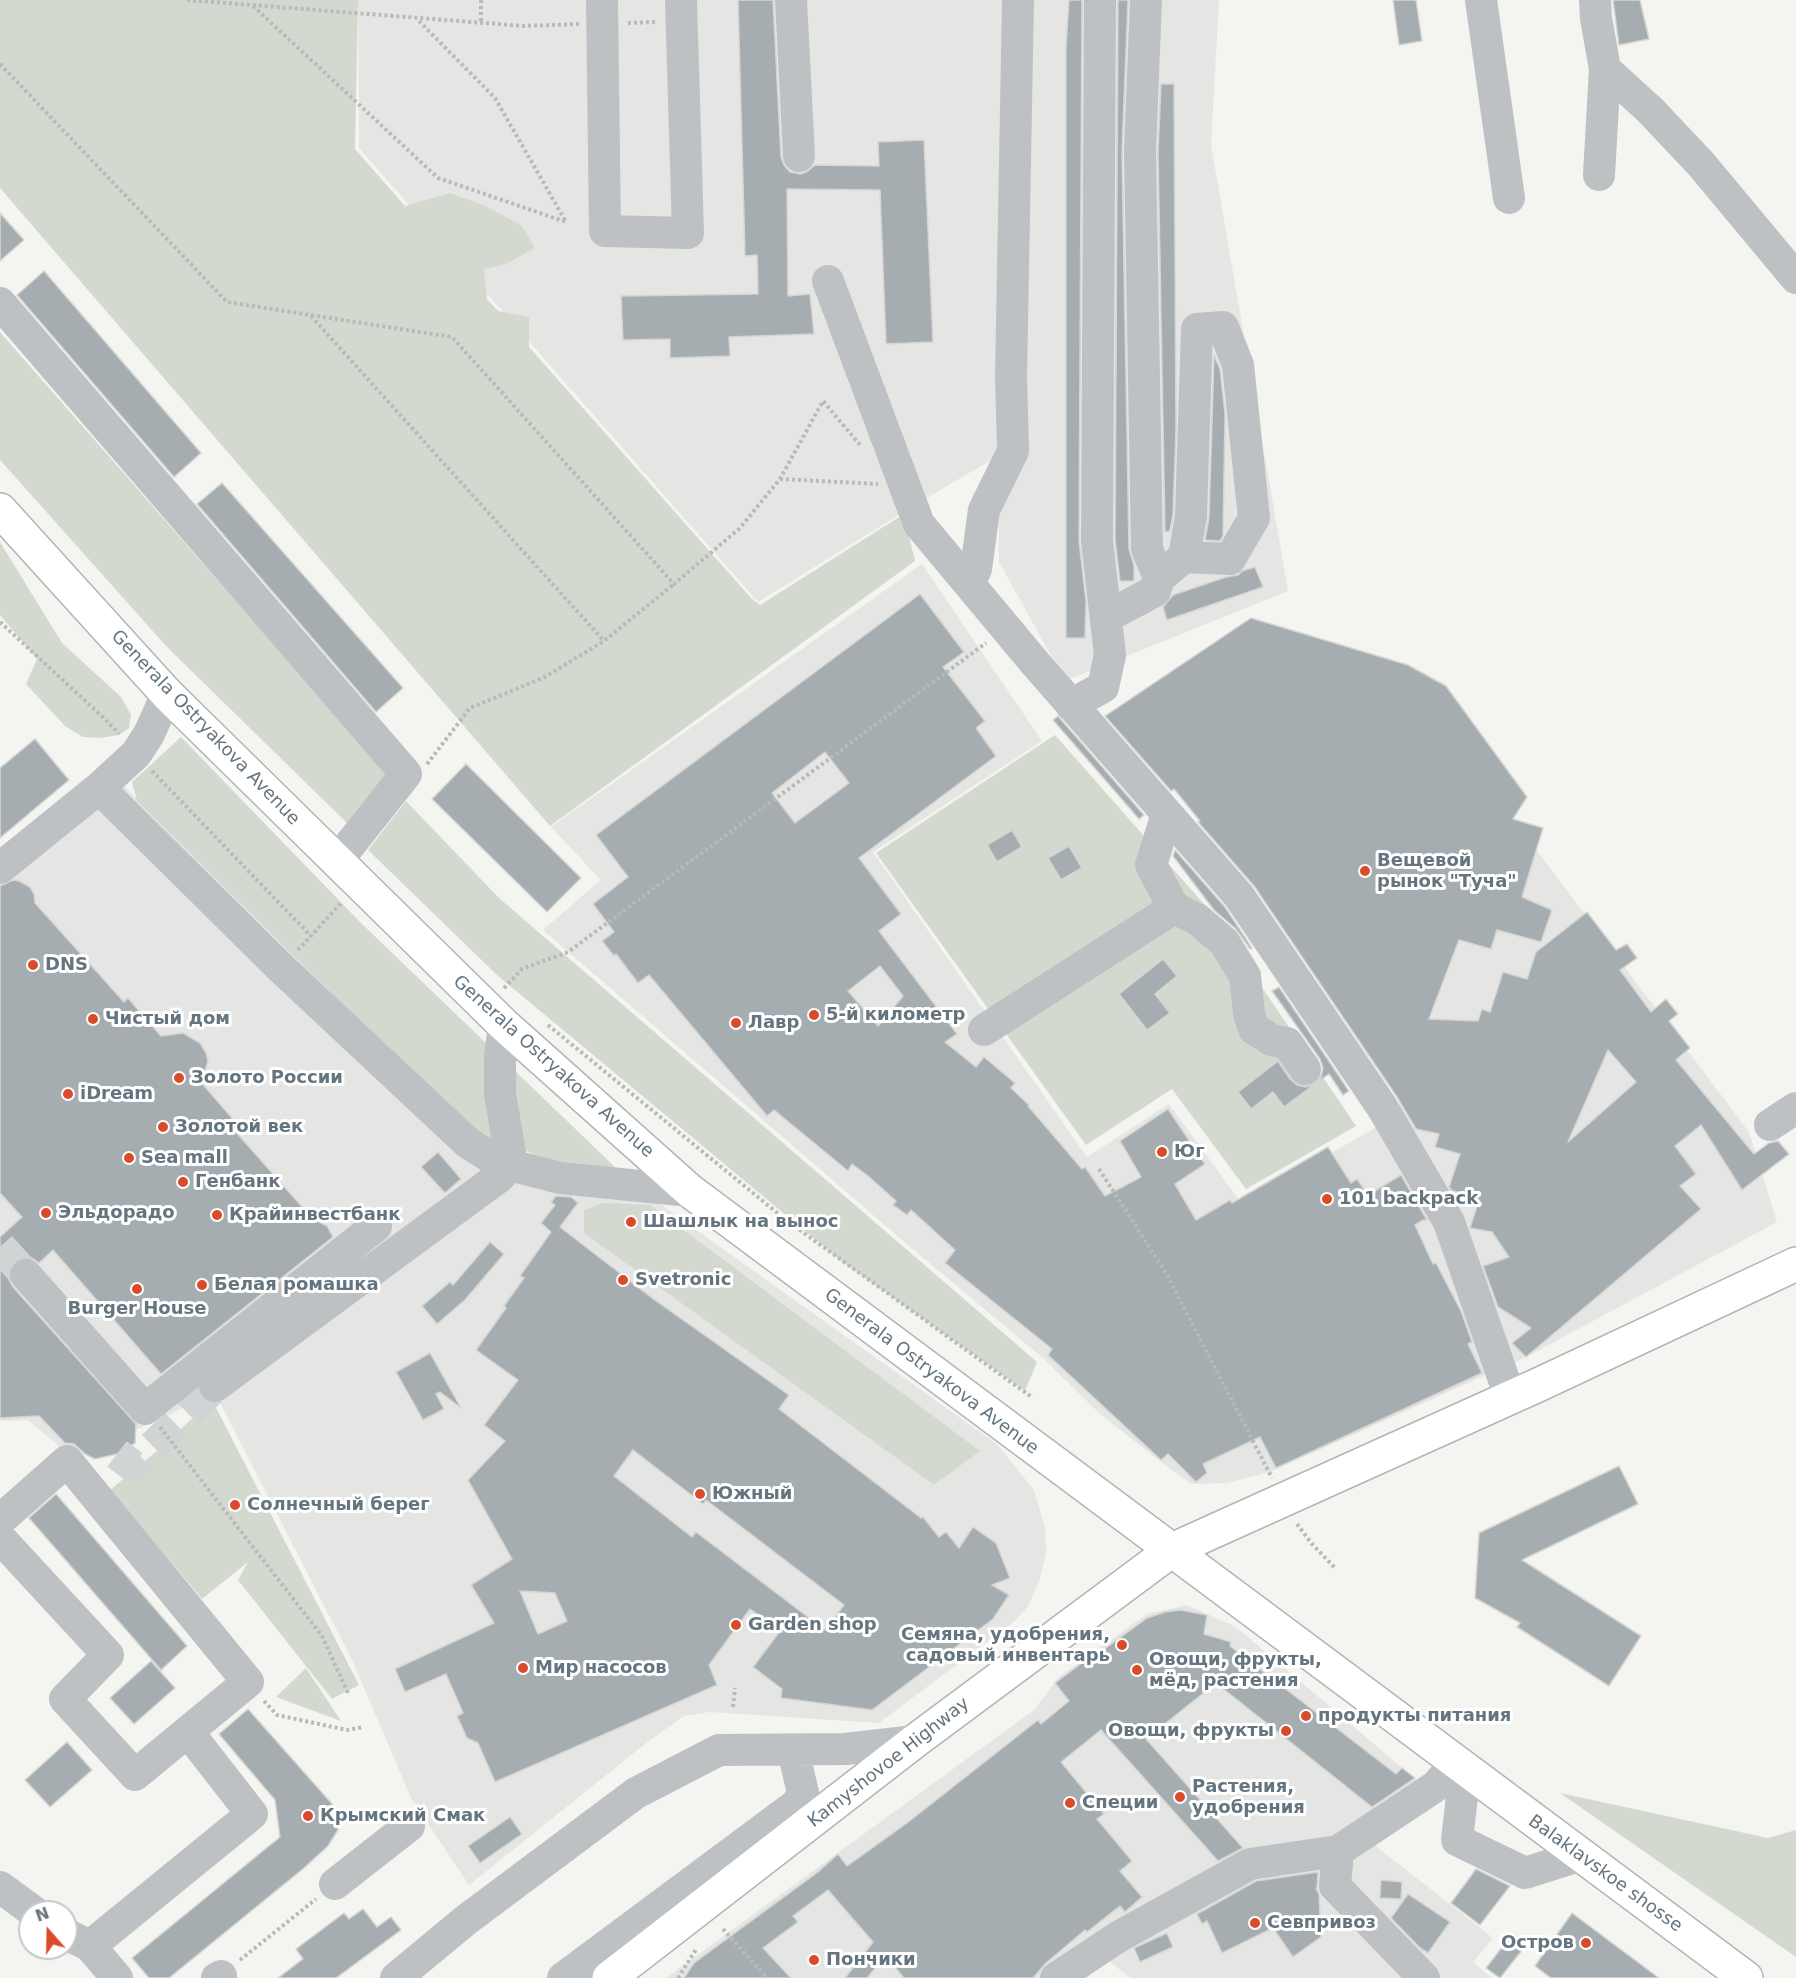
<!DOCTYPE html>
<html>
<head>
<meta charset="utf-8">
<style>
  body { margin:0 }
  #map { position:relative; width:1796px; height:1978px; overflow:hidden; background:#f4f4f0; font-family:"DejaVu Sans",sans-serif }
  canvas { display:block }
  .north { position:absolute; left:18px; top:1900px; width:60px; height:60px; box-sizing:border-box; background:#fff; border:2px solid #c1c8cc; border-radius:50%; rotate:340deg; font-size:16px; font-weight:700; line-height:24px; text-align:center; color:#657580 }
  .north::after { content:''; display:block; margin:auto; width:21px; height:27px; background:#da4b2b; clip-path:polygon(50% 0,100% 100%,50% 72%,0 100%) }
</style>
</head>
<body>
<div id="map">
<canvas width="1796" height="1978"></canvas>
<div class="north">N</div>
</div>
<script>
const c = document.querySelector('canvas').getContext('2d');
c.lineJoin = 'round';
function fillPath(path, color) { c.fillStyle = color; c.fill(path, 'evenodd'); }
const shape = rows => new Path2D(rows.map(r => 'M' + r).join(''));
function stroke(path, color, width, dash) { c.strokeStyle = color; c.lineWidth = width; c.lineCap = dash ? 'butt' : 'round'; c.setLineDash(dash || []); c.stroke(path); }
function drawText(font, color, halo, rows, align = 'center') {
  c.font = font + ' "DejaVu Sans",sans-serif'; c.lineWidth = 6; c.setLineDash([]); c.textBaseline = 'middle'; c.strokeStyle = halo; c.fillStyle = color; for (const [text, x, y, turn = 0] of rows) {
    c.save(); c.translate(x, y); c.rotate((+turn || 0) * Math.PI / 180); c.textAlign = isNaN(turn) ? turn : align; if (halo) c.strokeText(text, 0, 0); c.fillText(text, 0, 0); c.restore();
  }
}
const built = shape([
  [358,0,1219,0,1211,145,1288,591,1065,681,999,562,998,456,913,506,758,602,359,148],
  [922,564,1042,741,873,852,1087,1157,1169,1104,1242,1204,1396,1116,1406,1077,1444,982,1477,891,1513,819,1749,1132,1777,1222,1526,1357,1270,1472,1227,1483,1192,1484,1166,1466,1099,1413,1045,1360,894,1233,543,930,601,880,551,827],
  [107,769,471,1131,492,1144,656,1201,998,1445,1034,1490,1045,1528,1046,1554,1039,1582,1028,1606,1015,1621,879,1723,710,1712,684,1716,650,1740,469,1885,411,1798,353,1662,215,1393,74,1459,28,1420,0,1421,0,859],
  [1187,1605,1236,1627,1419,1782,1372,1843,1493,1938,1473,1962,1492,1978,1131,1978,1088,1946,1053,1978,666,1978,1034,1710,1059,1677,1147,1614]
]);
const green = shape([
  [0,0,358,0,355,149,405,206,450,193,483,205,521,225,535,248,506,264,484,269,487,299,498,311,529,317,529,347,751,598,760,605,904,514,915,561,550,826,0,188],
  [0,332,390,777,348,824,167,647,0,460],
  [0,542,62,643,121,697,131,715,129,728,119,735,100,738,83,737,65,726,26,684,37,659,0,615],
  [1055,735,1210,911,1356,1126,1246,1189,1172,1089,1086,1145,876,853],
  [181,737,361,923,615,1167,613,1174,604,1176,539,1157,520,1148,492,1144,471,1131,137,801,132,782],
  [406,801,499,898,1037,1362,1025,1391,840,1260,498,976,368,850],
  [603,1203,650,1205,980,1451,934,1485,584,1233,584,1210],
  [212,1400,359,1685,332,1699,238,1580,248,1562,202,1599,110,1490,159,1449],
  [306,1668,341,1721,276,1697],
  [1560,1793,1768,1838,1796,1830,1796,1957]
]);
const building = shape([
  [738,0,773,0,781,157,784,165,790,172,801,174,808,171,815,165,879,166,878,142,924,140,933,342,886,344,880,190,787,189,788,296,810,294,814,334,729,337,730,356,670,358,670,339,623,340,621,296,758,294,757,255,745,256,738,0],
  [1069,0,1082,0,1079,541,1086,601,1085,638,1066,638,1066,47,1069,0],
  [1118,0,1128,0,1122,152,1129,549,1134,565,1134,581,1120,581,1115,540,1118,0],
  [1393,0,1416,0,1422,41,1399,45,1393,0],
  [1613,0,1640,0,1649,39,1619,45,1613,0],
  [1161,84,1174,84,1176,430,1173,514,1170,531,1165,532,1158,152,1161,84],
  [0,213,24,240,0,261,0,213],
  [44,271,201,453,174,477,17,295,44,271],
  [1214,355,1220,369,1225,414,1223,536,1220,541,1205,540,1209,517,1214,355],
  [222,483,403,688,376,712,197,504,222,483],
  [1255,567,1263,587,1167,620,1163,607,1173,595,1226,577,1238,575,1242,571,1255,567],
  [920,594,964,652,943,667,985,721,976,728,996,756,859,858,901,914,879,931,957,1034,945,1042,976,1067,984,1057,1015,1083,1011,1088,1029,1105,1028,1106,1082,1169,1085,1167,1105,1196,1141,1177,1120,1141,1168,1109,1205,1164,1175,1184,1196,1220,1230,1200,1232,1203,1328,1147,1351,1183,1357,1179,1368,1195,1401,1175,1427,1220,1423,1220,1415,1225,1433,1264,1436,1263,1461,1311,1472,1342,1468,1344,1482,1373,1276,1468,1260,1437,1203,1464,1207,1473,1196,1482,1168,1454,1161,1460,1048,1355,1052,1349,945,1263,955,1250,911,1210,907,1215,893,1205,896,1201,868,1176,852,1164,848,1171,774,1110,767,1116,649,975,638,983,616,954,614,956,602,941,614,932,593,904,628,877,596,835,920,594],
  [825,752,849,783,795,823,772,793,825,752],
  [880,966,903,996,878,1026,848,991,880,966],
  [1251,618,1408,665,1446,686,1527,797,1513,819,1543,828,1522,897,1552,910,1541,942,1497,930,1491,949,1459,940,1429,1019,1478,1021,1482,1009,1490,1012,1503,972,1527,979,1536,952,1587,912,1616,950,1627,944,1637,958,1620,970,1651,1012,1666,999,1678,1014,1669,1021,1690,1048,1676,1060,1754,1154,1769,1143,1778,1141,1789,1154,1742,1190,1701,1125,1675,1146,1696,1174,1680,1186,1701,1209,1526,1357,1512,1343,1531,1328,1498,1307,1483,1266,1509,1257,1492,1232,1470,1228,1479,1200,1451,1190,1449,1187,1460,1154,1435,1147,1439,1134,1416,1129,1397,1097,1254,886,1198,822,1200,821,1174,789,1171,791,1105,716,1251,618],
  [1608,1050,1636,1082,1568,1142,1608,1050],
  [1058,716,1144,815,1139,819,1053,720,1058,716],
  [35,739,69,780,0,838,0,768,35,739],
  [466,764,581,878,547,912,432,799,466,764],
  [1012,830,1022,847,997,862,987,845,1012,830],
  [1069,846,1082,868,1061,880,1048,858,1069,846],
  [1175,850,1225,907,1252,948,1250,949,1236,929,1214,910,1173,856,1175,850],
  [13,880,19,881,30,887,34,894,35,903,124,1002,128,998,161,1036,183,1033,200,1043,206,1053,208,1061,205,1071,199,1080,232,1118,227,1122,312,1218,327,1226,333,1237,161,1374,53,1250,39,1263,32,1258,23,1257,14,1262,9,1270,8,1278,13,1287,136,1424,135,1443,117,1454,95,1459,85,1454,74,1444,65,1443,39,1416,0,1418,0,1237,22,1217,0,1193,0,886,13,880],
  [1163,959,1177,976,1155,994,1170,1013,1147,1030,1119,994,1163,959],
  [1279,987,1349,1091,1343,1095,1329,1074,1316,1083,1321,1077,1323,1068,1320,1059,1272,991,1279,987],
  [1278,1061,1290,1079,1297,1085,1306,1087,1315,1084,1284,1107,1273,1092,1251,1109,1238,1092,1278,1061],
  [438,1152,461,1179,445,1193,421,1167,438,1152],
  [556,1196,571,1197,578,1203,560,1227,652,1298,789,1395,779,1409,921,1518,923,1517,939,1537,946,1532,959,1548,973,1527,996,1543,1010,1578,992,1585,1009,1595,993,1619,872,1710,781,1698,782,1689,753,1667,780,1631,750,1609,709,1665,717,1685,495,1782,478,1743,467,1738,457,1716,463,1713,446,1674,405,1692,395,1669,494,1623,471,1585,512,1559,468,1480,505,1441,484,1425,518,1380,476,1350,506,1308,504,1306,524,1278,520,1276,551,1232,541,1223,555,1205,551,1202,556,1196],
  [633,1450,703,1504,706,1500,844,1605,825,1630,696,1532,692,1537,614,1476,633,1450],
  [520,1591,555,1593,567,1621,538,1634,520,1591],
  [490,1242,504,1254,465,1300,437,1324,422,1306,450,1282,453,1285,490,1242],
  [430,1353,461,1408,440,1392,436,1394,444,1409,423,1420,396,1372,430,1353],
  [1619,1466,1638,1504,1522,1560,1641,1636,1609,1686,1517,1627,1520,1623,1475,1598,1479,1533,1619,1466],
  [56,1494,187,1646,161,1670,29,1518,56,1494],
  [1181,1610,1207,1615,1204,1634,1231,1642,1230,1646,1396,1774,1402,1768,1415,1778,1372,1807,1216,1683,1146,1739,1243,1848,1218,1861,1101,1730,1061,1762,1104,1814,1097,1819,1132,1861,1120,1871,1142,1897,1125,1912,1120,1906,1087,1932,1085,1930,1046,1963,1033,1978,904,1978,885,1956,867,1978,845,1978,873,1942,828,1890,793,1916,798,1922,763,1948,791,1978,684,1978,694,1963,818,1872,838,1854,847,1866,907,1823,1038,1720,1041,1724,1069,1701,1055,1683,1087,1659,1088,1661,1147,1618,1165,1612,1181,1610],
  [151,1661,175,1688,134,1724,110,1698,151,1661],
  [248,1709,333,1805,338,1830,328,1846,304,1868,169,1978,149,1978,132,1958,280,1837,275,1800,219,1734,248,1709],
  [67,1742,92,1770,50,1807,25,1780,67,1742],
  [510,1817,522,1834,480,1863,468,1846,510,1817],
  [1476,1869,1510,1886,1480,1925,1451,1903,1476,1869],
  [1318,1872,1317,1888,1316,1888,1319,1894,1321,1937,1293,1957,1273,1928,1222,1953,1207,1921,1202,1924,1197,1914,1256,1881,1318,1872],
  [1381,1880,1402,1882,1401,1899,1380,1898,1381,1880],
  [1408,1894,1450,1922,1428,1953,1420,1948,1391,1918,1408,1894],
  [363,1909,377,1927,391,1917,401,1930,336,1978,278,1978,303,1959,296,1949,344,1913,349,1919,363,1909],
  [1572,1913,1659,1978,1551,1978,1535,1966,1572,1913],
  [1167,1933,1173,1947,1140,1962,1134,1948,1167,1933],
  [1513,1933,1527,1944,1500,1978,1486,1968,1513,1933]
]);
const minorTunnel = shape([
  [0,1247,26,1275],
  [117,1454,133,1466,215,1386]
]);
const path = shape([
  [187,0,523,26,579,24],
  [481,0,481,23],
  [253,6,438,178,566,222,495,98,417,19],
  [628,23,656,22],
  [0,64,227,302,452,337,674,584,739,529,780,479,823,401,860,445],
  [311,316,604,641],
  [780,479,878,484],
  [0,622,105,719,119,734],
  [427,764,470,708,543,678,604,641,674,584],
  [152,771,311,936],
  [298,950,342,902],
  [504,988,522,969,568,952,986,643],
  [548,1025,786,1220,1033,1398],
  [1099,1169,1166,1273,1272,1478],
  [160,1427,322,1636,349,1695],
  [1297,1524,1312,1544,1336,1569],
  [264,1701,277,1715,347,1730,364,1727],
  [733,1707,735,1688],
  [723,1929,767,1978],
  [240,1960,316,1899],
  [678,1978,697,1948]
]);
const minor = shape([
  [602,0,605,231,688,233,681,0],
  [791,0,799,156],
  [1481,0,1509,198],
  [1595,0,1596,18,1605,69,1599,175],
  [1605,69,1651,111,1701,164,1796,278],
  [828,281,919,524,1035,663,1239,896,1382,1107,1449,1222,1510,1397],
  [0,303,406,774,337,861],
  [1159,578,1184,557,1191,516,1197,329,1223,327,1238,365,1254,518,1230,559,1184,557],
  [969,583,976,569,984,510,1013,451,1011,377,1018,0],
  [1106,617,1155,591,1159,578,1147,549,1140,152,1146,0],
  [167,694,149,734,136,754,99,788,281,968,468,1143,498,1162,560,1178,690,1191],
  [1071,705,1103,687,1110,655,1097,541,1100,0],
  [0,868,99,788],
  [1174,908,1197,919,1224,942,1245,976,1249,1014,1254,1029,1272,1040,1287,1043,1305,1069],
  [984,1030,1174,908,1151,865,1167,814],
  [1770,1125,1796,1108],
  [26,1275,145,1409,376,1226],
  [215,1386,499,1177,512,1164,500,1094,500,1056,504,1025],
  [0,1520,67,1461,248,1682,135,1775,65,1699,108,1655,0,1538],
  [1465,1770,1457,1840,1525,1873,1582,1855],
  [1338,1851,1335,1886,1424,1978],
  [335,1884,409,1826],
  [0,1887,34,1912],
  [66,1934,90,1946,117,1978],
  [90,1946,252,1814,188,1732],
  [217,1978,221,1976],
  [396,1978,466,1920,636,1793,719,1750,845,1749,915,1741],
  [563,1978,797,1804,803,1793,793,1750],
  [1056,1978,1118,1937,1250,1864,1338,1851,1436,1786,1456,1763]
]);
const major = shape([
  [0,510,167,694,504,1025,690,1191,1746,1978],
  [609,1978,915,1741,1172,1550,1538,1385,1796,1264]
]);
const markers = [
  [1365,871,6,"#da4b2b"],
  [33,965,6,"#da4b2b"],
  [814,1015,6,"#da4b2b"],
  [93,1019,6,"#da4b2b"],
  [736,1023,6,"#da4b2b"],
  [179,1078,6,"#da4b2b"],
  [68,1094,6,"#da4b2b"],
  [163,1127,6,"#da4b2b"],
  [1162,1152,6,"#da4b2b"],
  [129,1158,6,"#da4b2b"],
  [183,1182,6,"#da4b2b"],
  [1327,1199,6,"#da4b2b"],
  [46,1213,6,"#da4b2b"],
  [217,1215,6,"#da4b2b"],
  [631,1222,6,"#da4b2b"],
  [623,1280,6,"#da4b2b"],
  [202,1285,6,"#da4b2b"],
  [137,1289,6,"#da4b2b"],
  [700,1494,6,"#da4b2b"],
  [235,1505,6,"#da4b2b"],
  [736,1625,6,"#da4b2b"],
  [1122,1645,6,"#da4b2b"],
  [523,1668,6,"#da4b2b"],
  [1137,1670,6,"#da4b2b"],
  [1306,1716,6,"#da4b2b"],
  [1286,1731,6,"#da4b2b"],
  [1180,1797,6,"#da4b2b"],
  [1070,1803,6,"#da4b2b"],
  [308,1816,6,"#da4b2b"],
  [1255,1923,6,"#da4b2b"],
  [1586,1943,6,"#da4b2b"],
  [814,1960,6,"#da4b2b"]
];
const streetNames = [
  ["Generala Ostryakova Avenue",205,728,46],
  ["Generala Ostryakova Avenue",553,1067,42],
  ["Generala Ostryakova Avenue",931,1372,37],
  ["Kamyshovoe Highway",889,1763,-38],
  ["Balaklavskoe shosse",1605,1874,36]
];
const poiNames = [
  ["Вещевой",1377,861],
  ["рынок \"Туча\"",1377,882],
  ["DNS",45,965],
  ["5-й километр",826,1015],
  ["Чистый дом",105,1019],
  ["Лавр",748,1023],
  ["Золото России",191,1078],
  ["iDream",80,1094],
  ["Золотой век",175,1127],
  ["Юг",1174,1152],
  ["Sea mall",141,1158],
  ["Генбанк",195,1182],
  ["101 backpack",1339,1199],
  ["Эльдорадо",58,1213],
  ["Крайинвестбанк",229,1215],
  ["Шашлык на вынос",643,1222],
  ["Svetronic",635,1280],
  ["Белая ромашка",214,1285],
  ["Burger House",137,1309,"center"],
  ["Южный",712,1494],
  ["Солнечный берег",247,1505],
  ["Garden shop",748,1625],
  ["Семяна, удобрения,",1110,1635,"right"],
  ["садовый инвентарь",1110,1656,"right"],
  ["Овощи, фрукты,",1149,1660],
  ["мёд, растения",1149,1681],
  ["Мир насосов",535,1668],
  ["продукты питания",1318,1716],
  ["Овощи, фрукты",1274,1731,"right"],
  ["Растения,",1192,1787],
  ["удобрения",1192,1808],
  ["Специи",1082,1803],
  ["Крымский Смак",320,1816],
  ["Севпривоз",1267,1923],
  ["Остров",1574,1943,"right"],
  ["Пончики",826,1960]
];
fillPath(built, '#e5e6e4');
fillPath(green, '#d4d9d0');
fillPath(building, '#a5adb1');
stroke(building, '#d5d5d3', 1.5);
stroke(minorTunnel, '#d0d4d4', 32, [32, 16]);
stroke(major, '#b1b5b8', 36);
stroke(path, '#b7babc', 4, [3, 3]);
stroke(minor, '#bdc1c4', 32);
stroke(major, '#fff', 33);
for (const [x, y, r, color] of markers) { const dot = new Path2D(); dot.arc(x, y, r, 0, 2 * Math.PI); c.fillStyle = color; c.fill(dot); stroke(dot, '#fff', 2); }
drawText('18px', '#657580', '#fff', streetNames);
drawText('bold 18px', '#657580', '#fff', poiNames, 'left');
</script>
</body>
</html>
